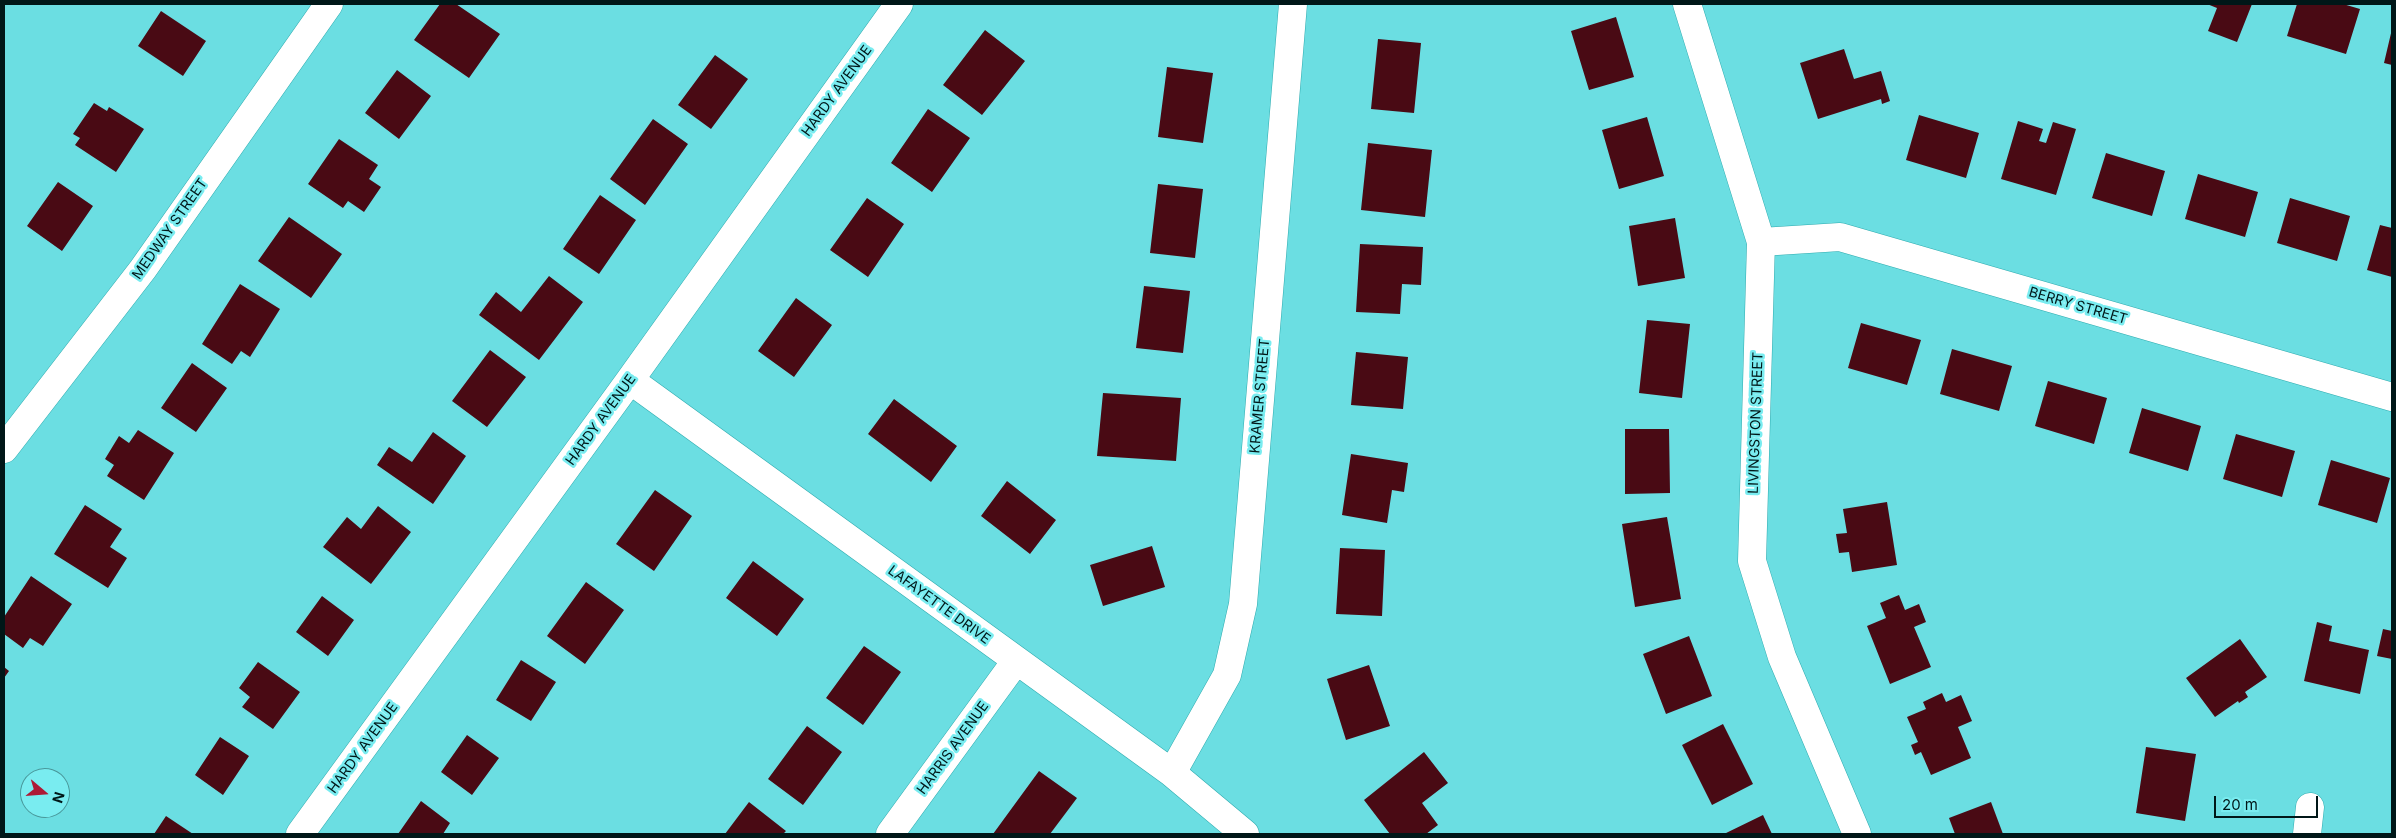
<!DOCTYPE html>
<html>
<head>
<meta charset="utf-8">
<style>
  body { margin:0 }
  #map { position:relative; width:2396px; height:838px; overflow:hidden; background:#6bdee2; font-family:Inter,sans-serif }
  canvas { display:block }
  .frame { position:absolute; inset:0; border:5px solid #001718; pointer-events:none }
  .north { position:absolute; left:20px; top:768px; width:50px; height:50px; box-sizing:border-box; background:#79ecf0; border:1px solid #49979a; border-radius:50%; rotate:108deg; font-size:14px; font-weight:700; line-height:20px; text-align:center; color:#001718 }
  .north::after { content:''; display:block; margin:auto; width:18px; height:22px; background:#ad1935; clip-path:polygon(50% 0,100% 100%,50% 72%,0 100%) }
  .scale { position:absolute; left:2214px; top:796px; width:104px; height:22px; box-sizing:border-box; border:2px solid #001718; border-top:0; padding-left:6px; font-size:15px; line-height:18px; white-space:nowrap; color:#001718; -webkit-text-stroke:4px #79ecf0; paint-order:stroke }
</style>
</head>
<body>
<div id="map">
<canvas width="2396" height="838"></canvas>
<div class="frame"></div>
<div class="north">N</div>
<div class="scale">20 m</div>
</div>
<script>
const c = document.querySelector('canvas').getContext('2d');
c.lineJoin = 'round';
function fillPath(path, color) { c.fillStyle = color; c.fill(path, 'evenodd'); }
const shape = rows => new Path2D(rows.map(r => 'M' + r).join(''));
function stroke(path, color, width, dash) { c.strokeStyle = color; c.lineWidth = width; c.lineCap = dash ? 'butt' : 'round'; c.setLineDash(dash || []); c.stroke(path); }
function drawText(font, color, halo, rows, align = 'center') {
  c.font = font + ' Inter,sans-serif'; c.lineWidth = 5; c.setLineDash([]); c.textBaseline = 'middle'; c.strokeStyle = halo; c.fillStyle = color; for (const [text, x, y, turn = 0] of rows) {
    c.save(); c.translate(x, y); c.rotate((+turn || 0) * Math.PI / 180); c.textAlign = isNaN(turn) ? turn : align; if (halo) c.strokeText(text, 0, 0); c.fillText(text, 0, 0); c.restore();
  }
}
const building = shape([
  [440,4,456,4,500,34,469,78,414,40],
  [2207,4,2252,4,2237,42,2208,31,2217,8],
  [2297,4,2343,4,2360,9,2346,54,2287,36],
  [161,11,206,41,183,76,138,46],
  [1616,17,1634,77,1589,90,1571,31],
  [2392,29,2392,65,2384,63],
  [985,30,1025,61,982,115,943,85],
  [1378,39,1421,43,1414,113,1371,109],
  [1844,49,1854,79,1881,71,1890,101,1882,104,1881,99,1818,119,1800,63],
  [715,55,748,79,711,129,678,105],
  [1167,67,1213,73,1203,143,1158,137],
  [397,70,431,96,399,139,365,113],
  [94,103,107,111,109,107,144,129,116,172,75,145,80,138,73,134],
  [928,109,970,138,932,192,891,163],
  [1919,115,1979,133,1966,178,1906,160],
  [1647,117,1664,176,1619,189,1602,130],
  [653,119,688,144,645,205,610,179],
  [2018,121,2043,129,2039,141,2046,143,2053,122,2076,129,2056,195,2001,179],
  [339,139,378,165,369,179,381,187,364,212,348,201,343,208,308,184],
  [1368,143,1432,150,1425,217,1361,210],
  [2106,153,2165,171,2152,216,2092,198],
  [2198,174,2258,192,2245,237,2185,219],
  [58,182,93,206,62,251,27,226],
  [1158,184,1203,189,1195,258,1150,253],
  [600,195,636,220,599,274,563,249],
  [867,198,904,224,868,277,830,250],
  [2290,198,2350,216,2337,261,2277,243],
  [289,217,342,254,311,298,258,261],
  [1675,218,1685,278,1638,286,1629,226],
  [2380,225,2392,228,2392,277,2367,270],
  [1360,244,1423,247,1421,285,1402,284,1400,314,1356,312],
  [549,276,583,302,539,360,479,315,496,292,521,312],
  [240,284,280,309,250,357,241,351,232,364,202,344],
  [1144,286,1190,291,1183,353,1136,348],
  [796,298,832,325,794,377,758,351],
  [1647,320,1690,324,1682,398,1639,393],
  [1861,323,1921,340,1907,385,1848,368],
  [1952,349,2012,366,1999,411,1940,394],
  [490,350,526,377,487,427,452,401],
  [1356,352,1408,357,1403,409,1351,405],
  [192,363,227,388,196,432,161,408],
  [2048,381,2107,398,2094,444,2035,426],
  [1103,393,1181,398,1176,461,1097,456],
  [894,399,957,446,931,482,868,434],
  [2142,408,2201,426,2188,471,2129,453],
  [1625,429,1669,429,1670,493,1625,494],
  [138,430,174,453,144,500,107,476,114,465,105,459,119,436,129,443],
  [433,432,466,456,433,504,377,465,389,447,412,462],
  [2236,434,2295,451,2282,497,2223,479],
  [1351,454,1408,463,1404,492,1392,490,1387,523,1342,515],
  [2331,460,2390,478,2377,523,2318,505],
  [1007,481,1056,520,1030,554,981,516],
  [655,490,692,516,654,571,616,544],
  [1887,502,1897,565,1852,572,1849,552,1839,553,1836,534,1847,533,1843,509],
  [85,505,122,529,110,547,127,558,108,588,54,554],
  [378,506,411,532,371,584,323,547,347,517,361,529],
  [1667,517,1681,599,1635,607,1622,524],
  [1152,546,1165,587,1103,606,1090,565],
  [1340,548,1385,550,1382,616,1336,614],
  [753,561,804,599,777,636,726,598],
  [31,576,72,604,43,646,30,638,23,648,4,634,4,617],
  [586,582,624,610,585,664,547,636],
  [1899,595,1905,610,1919,604,1926,622,1914,627,1931,667,1890,684,1867,626,1886,618,1880,603],
  [322,596,354,620,328,656,296,632],
  [2317,622,2332,626,2329,641,2369,650,2360,694,2304,681],
  [2383,629,2392,631,2392,659,2377,656],
  [1689,636,1712,696,1666,714,1643,654],
  [2240,639,2267,677,2245,692,2248,697,2239,703,2238,701,2215,717,2186,678],
  [864,646,901,672,863,725,826,698],
  [521,660,556,682,531,721,496,700],
  [258,662,300,692,273,729,242,707,250,697,239,688],
  [1369,665,1390,726,1346,740,1327,679],
  [4,667,9,671,4,678],
  [1942,693,1946,702,1961,695,1972,721,1958,727,1971,758,1931,775,1921,752,1915,755,1911,745,1918,742,1907,717,1926,709,1923,702],
  [1723,724,1753,784,1712,805,1682,745],
  [807,726,842,752,803,805,768,779],
  [467,735,499,758,472,795,441,772],
  [220,737,249,756,223,795,195,775],
  [2146,747,2196,754,2185,821,2136,813],
  [1424,752,1448,783,1422,803,1438,825,1426,834,1390,834,1364,800],
  [1039,771,1077,798,1050,834,993,834],
  [421,801,450,823,443,834,398,834],
  [749,802,786,831,783,834,725,834],
  [1991,802,2003,834,1955,834,1949,818],
  [1763,815,1772,834,1724,834],
  [166,816,193,834,154,834]
]);
const minor = shape([
  [1687,4,1761,242,1752,561,1782,657,1857,834],
  [1761,242,1840,237,2392,397],
  [630,380,1172,773,1245,834],
  [4,449,143,269,329,4],
  [1172,773,1227,675,1243,604,1293,4],
  [300,834,630,380,899,4],
  [890,834,1016,661],
  [2307,834,2310,807]
]);
const streetNames = [
  ["HARDY AVENUE",837,91,-54],
  ["MEDWAY STREET",170,229,-55],
  ["BERRY STREET",2078,306,16],
  ["KRAMER STREET",1260,396,-85],
  ["HARDY AVENUE",601,420,-54],
  ["LIVINGSTON STREET",1756,423,-88],
  ["LAFAYETTE DRIVE",939,605,36],
  ["HARDY AVENUE",363,748,-54],
  ["HARRIS AVENUE",953,748,-54]
];
fillPath(building, '#490a14');
stroke(minor, '#2eabaf', 29);
stroke(minor, '#fff', 28);
drawText('14px', '#001718', '#79ecf0', streetNames);
</script>
</body>
</html>
